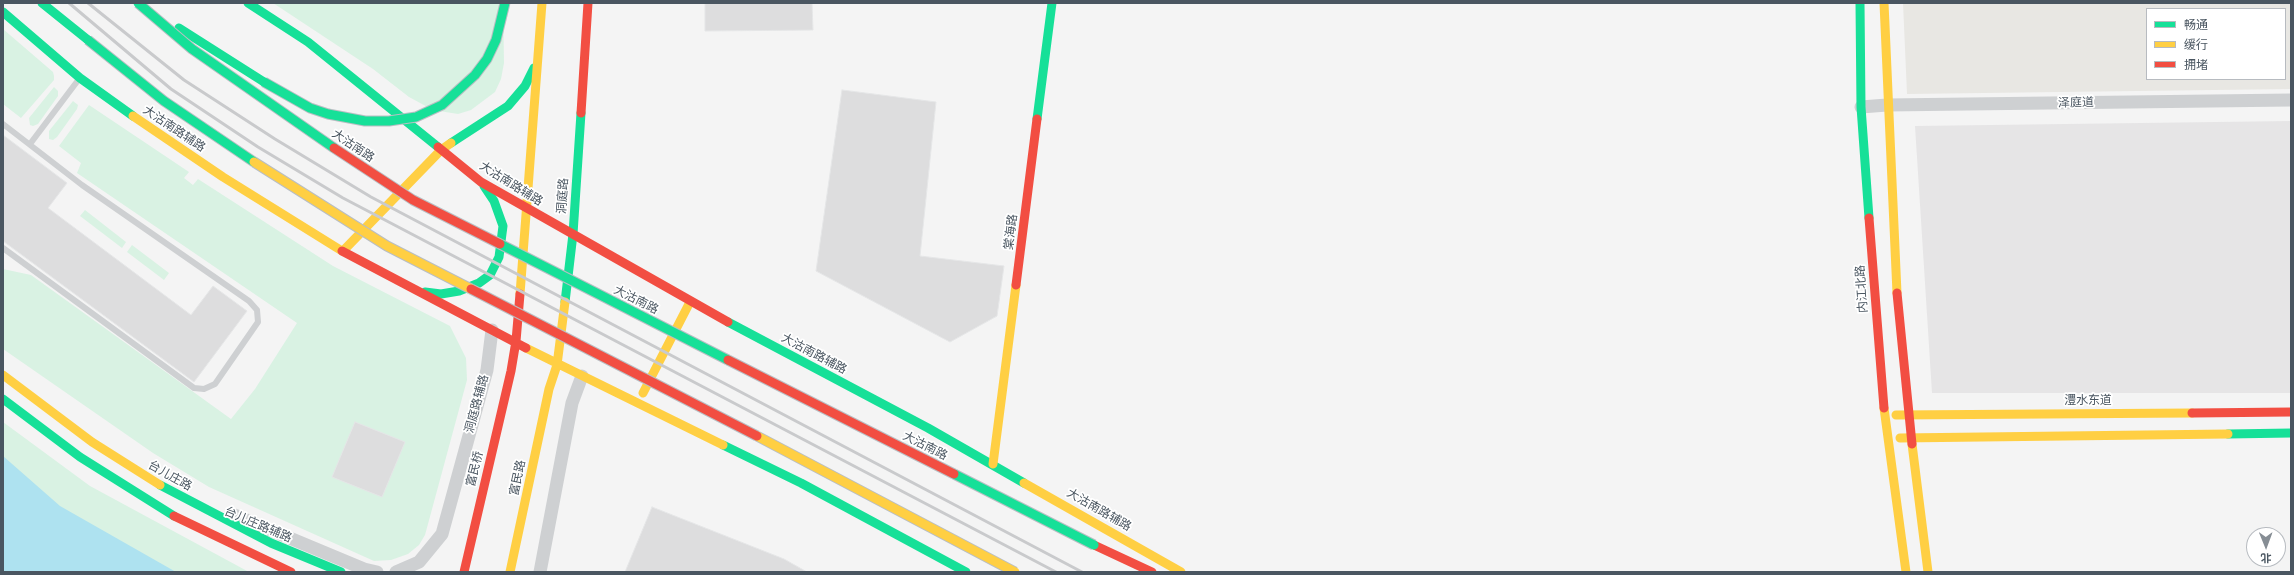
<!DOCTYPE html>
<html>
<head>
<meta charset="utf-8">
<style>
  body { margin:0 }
  #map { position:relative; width:2294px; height:575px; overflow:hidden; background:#f4f4f4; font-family:"Noto Sans","Noto Sans SC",sans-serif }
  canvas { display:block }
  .frame { position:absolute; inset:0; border:4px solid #4a5661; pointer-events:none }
  .legend { position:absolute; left:2146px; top:8px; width:140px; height:72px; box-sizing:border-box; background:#fff; border:1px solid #b7bbc0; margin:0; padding:5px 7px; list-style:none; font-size:12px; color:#4a5661 }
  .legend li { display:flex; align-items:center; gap:8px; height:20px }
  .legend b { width:20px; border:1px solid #b7bbc0 }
  .north { position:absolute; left:2246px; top:527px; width:40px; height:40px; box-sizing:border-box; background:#fff; border:1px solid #b7bbc0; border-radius:50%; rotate:179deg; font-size:11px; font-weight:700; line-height:16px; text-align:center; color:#4a5661 }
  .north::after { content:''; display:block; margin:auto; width:14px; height:18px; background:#868d94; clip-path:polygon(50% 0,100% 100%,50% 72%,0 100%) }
</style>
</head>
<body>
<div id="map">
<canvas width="2294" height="575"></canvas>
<div class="frame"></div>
<ul class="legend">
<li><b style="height:5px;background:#16e098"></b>畅通</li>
<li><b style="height:5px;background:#ffcf43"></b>缓行</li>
<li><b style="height:5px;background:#f24e42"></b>拥堵</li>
</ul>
<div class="north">北</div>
</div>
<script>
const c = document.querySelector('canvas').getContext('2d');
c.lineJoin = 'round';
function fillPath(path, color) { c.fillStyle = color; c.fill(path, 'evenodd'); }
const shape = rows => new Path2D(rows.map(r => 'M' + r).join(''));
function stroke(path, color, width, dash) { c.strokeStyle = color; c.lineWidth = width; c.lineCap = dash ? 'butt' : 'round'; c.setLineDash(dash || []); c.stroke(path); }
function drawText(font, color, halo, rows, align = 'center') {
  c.font = font + ' "Noto Sans","Noto Sans SC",sans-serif'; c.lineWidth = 3.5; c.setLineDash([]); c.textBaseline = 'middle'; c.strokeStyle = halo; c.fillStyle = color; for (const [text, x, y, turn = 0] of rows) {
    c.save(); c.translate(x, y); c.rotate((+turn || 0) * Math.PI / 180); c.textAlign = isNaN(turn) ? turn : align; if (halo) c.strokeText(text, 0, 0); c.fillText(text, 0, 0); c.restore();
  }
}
const commercial = shape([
  [1903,3,2291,3,2291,89,1907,94],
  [2147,9,2285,9,2285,79,2147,79]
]);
const education = shape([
  [2291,121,2291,393,1932,393,1915,126]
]);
const green = shape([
  [273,3,503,3,504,63,501,79,495,92,471,110,458,114,433,110,409,97,373,69],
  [3,29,53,72,54,76,54,80,21,118,3,104],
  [54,87,58,91,58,96,38,124,33,126,30,125,29,118],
  [73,101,78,105,77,109,57,137,53,140,49,139,49,131],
  [89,105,189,172,184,178,193,185,198,179,333,266,450,326,466,358,467,380,425,535,419,545,408,554,391,560,374,561,209,487,153,453,3,349,3,269,31,275,231,419,255,389,297,323,77,173,81,163,59,146],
  [85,210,126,242,122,248,80,216],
  [132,245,169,273,164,280,127,252],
  [3,422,90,486,249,572,3,572]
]);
const water = shape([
  [3,456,60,506,176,572,3,572]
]);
const building = shape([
  [705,3,812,3,813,30,705,31,705,3],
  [842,90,936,102,920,256,1004,266,997,316,950,342,816,271,842,90],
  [3,135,67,183,48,208,191,315,213,286,247,311,194,382,3,241,3,135],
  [355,422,405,442,382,497,332,477,355,422],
  [652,507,784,559,807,572,625,572,652,507]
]);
const lane = shape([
  [3,124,82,185,249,301,257,310,258,322,215,384,204,389,194,388,3,248],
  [30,144,79,79]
]);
const street = shape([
  [1861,107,1887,105,2291,100],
  [232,514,364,569,377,572],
  [396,572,419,562,442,534,487,370,492,330],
  [540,572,572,403,582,376]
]);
const fast = shape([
  [42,3,88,40],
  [248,3,308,42,438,147],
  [1860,3,1861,107,1869,218],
  [3,12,80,78,133,116],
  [179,28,264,82],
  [1037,119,1052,3],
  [451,143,508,106,525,86,534,68],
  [425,292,441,294,459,291,479,283,490,275,499,257,503,226,494,201,484,186],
  [565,302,573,234,581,113],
  [728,322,928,428,1024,483],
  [3,399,80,457,174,516],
  [2228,434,2291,433],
  [723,445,801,483,966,572],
  [160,485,271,543,341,572]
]);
const slow = shape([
  [1884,3,1897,293],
  [133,116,223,177,342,251],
  [343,251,441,150,451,143],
  [520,294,542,3],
  [526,348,723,445],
  [3,375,92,442,160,485],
  [643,393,690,302],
  [1884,408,1906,572],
  [1896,415,2192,413],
  [1900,438,2228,434],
  [1912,444,1928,572],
  [993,464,1016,285],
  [1024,483,1181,572],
  [510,572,549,389,557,365,565,302]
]);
const jam = shape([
  [581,113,588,3],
  [438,147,481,182,728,322],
  [1869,218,1884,408],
  [342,251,526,348],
  [1016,285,1037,119],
  [1897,293,1912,444],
  [2192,413,2291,412],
  [174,516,291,572],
  [1094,545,1152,572],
  [464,572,511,371,516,341,520,294]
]);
const rail = shape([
  [69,3,171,89,258,147,343,198,1056,572],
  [88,3,184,80,275,139,371,197,1082,572]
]);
const fastBridge = shape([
  [138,3,192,49,334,148],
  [88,40,164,101,254,162],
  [264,82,310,108,328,114,365,121,389,121,416,117,442,105,475,75,487,59,496,40,505,3],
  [500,244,728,360],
  [954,474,1094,545]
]);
const slowBridge = shape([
  [254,162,387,246,471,289],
  [757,436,1015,572]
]);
const jamBridge = shape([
  [334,148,413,200,500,244],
  [471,289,757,436],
  [728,360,954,474]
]);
const streetNames = [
  ["泽庭道",2076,103,-1],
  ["大沽南路辅路",174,129,34],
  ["大沽南路",353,146,34],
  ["大沽南路辅路",511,184,32],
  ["洞庭路",563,196,-86],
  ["棠海路",1011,232,-83],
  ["内江北路",1862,289,-94],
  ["大沽南路",636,300,27],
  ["大沽南路辅路",814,354,28],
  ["澧水东道",2088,401],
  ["洞庭路辅路",477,404,-75],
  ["大沽南路",925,446,27],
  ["富民桥",475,469,-76],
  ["台儿庄路",170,476,29],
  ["富民路",518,478,-78],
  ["大沽南路辅路",1099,510,30],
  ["台儿庄路辅路",258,525,23]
];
fillPath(commercial, '#e8e7e3');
fillPath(education, '#e6e5e6');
fillPath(green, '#d9f2e3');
fillPath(water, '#aee2f0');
fillPath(building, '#ddddde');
stroke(building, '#e5e6e7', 1);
stroke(lane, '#ced0d2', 6);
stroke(street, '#ced0d2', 13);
stroke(fast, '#16e098', 9);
stroke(slow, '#ffcf43', 9);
stroke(jam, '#f24e42', 9);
stroke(rail, '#c9cacc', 3);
stroke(fastBridge, '#b9bec3', 11, []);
stroke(slowBridge, '#b9bec3', 11, []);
stroke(jamBridge, '#b9bec3', 11, []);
stroke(fastBridge, '#16e098', 9);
stroke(slowBridge, '#ffcf43', 9);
stroke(jamBridge, '#f24e42', 9);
drawText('12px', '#4a5661', '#fff', streetNames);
</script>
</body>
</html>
